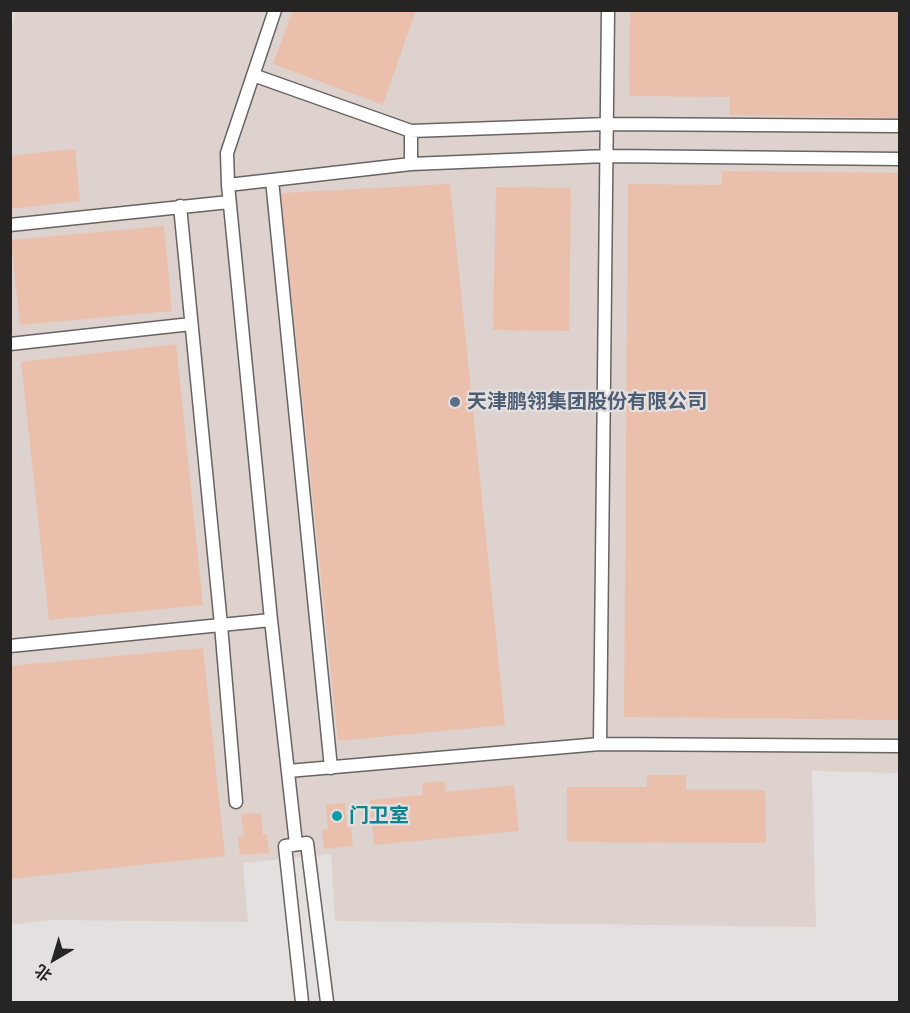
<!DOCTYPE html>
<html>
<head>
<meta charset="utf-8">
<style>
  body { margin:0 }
  #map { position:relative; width:910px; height:1013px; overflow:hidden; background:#e4e0df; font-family:"Playfair Display","Noto Sans SC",serif }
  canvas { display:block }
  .frame { position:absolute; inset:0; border:12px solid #262524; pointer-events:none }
  .north { position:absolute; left:24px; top:929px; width:60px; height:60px; -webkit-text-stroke:4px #e4e0df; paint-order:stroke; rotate:218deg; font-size:16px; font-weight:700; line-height:24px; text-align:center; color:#262524 }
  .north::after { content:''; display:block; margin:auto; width:21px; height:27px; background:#262524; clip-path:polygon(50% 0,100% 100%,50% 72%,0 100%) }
</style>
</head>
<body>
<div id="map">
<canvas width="910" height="1013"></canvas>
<div class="frame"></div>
<div class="north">北</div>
</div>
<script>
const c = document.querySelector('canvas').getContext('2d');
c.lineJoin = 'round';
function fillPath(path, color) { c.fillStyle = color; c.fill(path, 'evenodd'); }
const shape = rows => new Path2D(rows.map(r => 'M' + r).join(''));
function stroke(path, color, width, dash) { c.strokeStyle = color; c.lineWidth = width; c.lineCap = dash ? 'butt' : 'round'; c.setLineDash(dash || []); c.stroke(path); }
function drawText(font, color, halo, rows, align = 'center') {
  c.font = font + ' "Playfair Display","Noto Sans SC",serif'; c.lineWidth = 4.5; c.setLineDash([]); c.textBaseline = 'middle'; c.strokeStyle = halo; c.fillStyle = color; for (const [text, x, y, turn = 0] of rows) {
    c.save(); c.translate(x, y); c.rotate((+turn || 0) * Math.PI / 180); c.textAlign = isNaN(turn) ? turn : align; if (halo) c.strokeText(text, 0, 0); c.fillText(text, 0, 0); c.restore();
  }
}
const built = shape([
  [16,11,899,11,899,773,812,771,816,927,335,921,331,854,243,863,248,922,49,920,11,925,10,33]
]);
const building = shape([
  [293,10,416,10,383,105,273,64],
  [630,10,900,10,900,118,729,115,730,97,629,96],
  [75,149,80,201,10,209,10,156],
  [722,171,900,173,900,720,624,717,628,184,722,185],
  [450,184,505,725,338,741,281,193],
  [496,187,571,188,569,331,493,330],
  [164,226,172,311,20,325,11,240],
  [176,344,203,605,49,620,21,362],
  [203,648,225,856,10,879,10,666],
  [647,775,686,775,686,790,765,790,766,843,567,842,567,787,647,787],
  [444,781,446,792,514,785,519,831,374,845,370,800,423,795,422,783],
  [345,803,347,828,351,828,353,846,324,849,322,830,328,829,326,805],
  [261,813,263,835,267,834,269,853,240,855,238,837,244,836,241,814]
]);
const lane = shape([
  [275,10,227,153,228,185,271,620,296,844],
  [253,75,411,131,411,164],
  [411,131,607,124,900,126],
  [272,180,331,768],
  [228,185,411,164,607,156,900,159],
  [180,206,221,625,236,802],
  [10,225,229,202],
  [10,344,191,324],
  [10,646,271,620],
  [600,744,608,10],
  [288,771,600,744,900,746],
  [302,1002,285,846,307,843,327,1002]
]);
const markers = [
  [455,402,6,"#5c6f8a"],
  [337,816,6,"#0f9aa8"]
];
const serviceNames = [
  ["天津鹏翎集团股份有限公司",467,402]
];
const cultureNames = [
  ["门卫室",349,816]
];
fillPath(built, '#ddd2cd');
fillPath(building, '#eac0ad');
stroke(lane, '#676462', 15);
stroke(lane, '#fff', 12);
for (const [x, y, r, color] of markers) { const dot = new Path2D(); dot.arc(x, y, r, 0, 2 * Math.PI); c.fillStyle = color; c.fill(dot); stroke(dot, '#e4e0df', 2); }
drawText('bold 20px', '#4e5e75', '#e4e0df', serviceNames, 'left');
drawText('bold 20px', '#0d838f', '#e4e0df', cultureNames, 'left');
</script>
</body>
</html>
